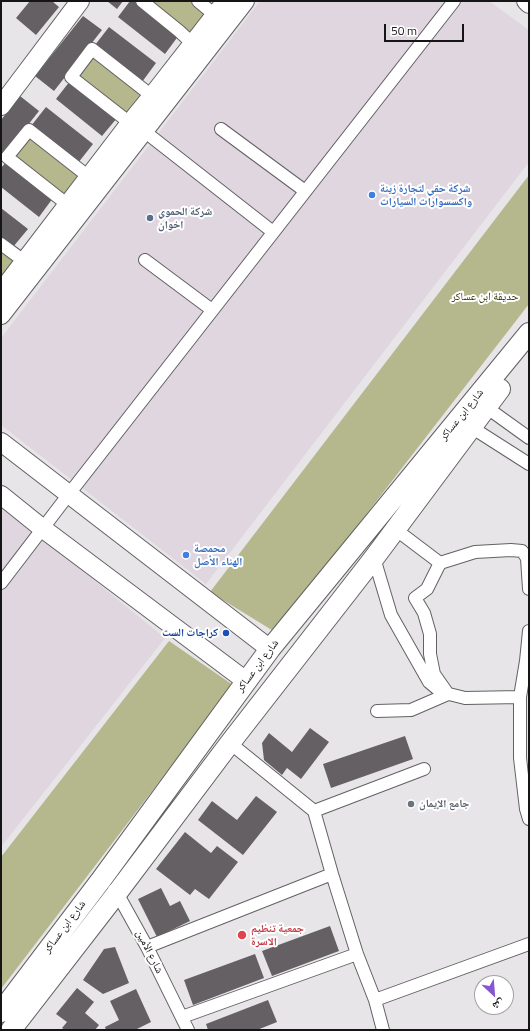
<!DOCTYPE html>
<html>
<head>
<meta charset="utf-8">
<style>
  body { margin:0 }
  #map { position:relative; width:530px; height:1031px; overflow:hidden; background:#e8e5e9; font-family:"Titillium Web","Noto Naskh Arabic",sans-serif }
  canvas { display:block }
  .frame { position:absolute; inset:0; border:2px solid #161516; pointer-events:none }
  .north { position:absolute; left:474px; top:975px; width:40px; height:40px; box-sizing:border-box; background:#fff; border:1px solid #a2a1a2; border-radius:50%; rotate:154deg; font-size:11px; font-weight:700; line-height:16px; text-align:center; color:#161516 }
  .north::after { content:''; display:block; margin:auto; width:14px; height:18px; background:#8857cf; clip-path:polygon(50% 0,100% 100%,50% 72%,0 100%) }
  .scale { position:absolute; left:384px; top:24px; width:80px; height:18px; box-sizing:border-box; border:2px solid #161516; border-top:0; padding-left:5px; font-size:12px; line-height:14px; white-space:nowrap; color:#161516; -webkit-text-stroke:3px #fff; paint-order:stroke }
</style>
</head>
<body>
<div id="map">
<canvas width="530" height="1031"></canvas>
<div class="frame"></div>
<div class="north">ش</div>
<div class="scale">50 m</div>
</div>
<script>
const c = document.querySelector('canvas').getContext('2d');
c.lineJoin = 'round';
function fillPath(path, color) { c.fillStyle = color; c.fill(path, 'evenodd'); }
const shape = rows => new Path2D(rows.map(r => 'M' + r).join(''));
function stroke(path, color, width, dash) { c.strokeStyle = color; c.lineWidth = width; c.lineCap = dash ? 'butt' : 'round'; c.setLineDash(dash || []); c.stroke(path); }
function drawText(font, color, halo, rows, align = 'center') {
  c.font = font + ' "Titillium Web","Noto Naskh Arabic",sans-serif'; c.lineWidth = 4; c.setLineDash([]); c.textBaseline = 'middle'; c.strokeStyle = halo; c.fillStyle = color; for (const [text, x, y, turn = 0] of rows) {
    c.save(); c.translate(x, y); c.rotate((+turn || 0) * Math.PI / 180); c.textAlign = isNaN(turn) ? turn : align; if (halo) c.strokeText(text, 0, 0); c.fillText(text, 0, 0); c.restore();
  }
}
const built = shape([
  [260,1,489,1,529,30,529,162,206,584,1,425,1,338],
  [1,508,78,567,165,638,1,847]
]);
const green = shape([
  [150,1,193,1,207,13,191,33],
  [93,54,145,95,129,116,76,75],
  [29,135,81,176,65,196,13,155],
  [529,175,529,304,275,632,210,592],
  [1,248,17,260,1,280],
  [169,641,233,685,1,989,1,857]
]);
const building = shape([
  [30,1,52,1,59,7,36,35,16,18],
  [107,1,123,1,117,9],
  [130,1,136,1,179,35,165,54,118,17],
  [83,16,102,30,54,91,35,76],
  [109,27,156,63,142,82,95,45],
  [70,81,117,118,102,136,56,99],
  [20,96,39,111,1,159,1,120],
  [46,107,93,144,78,163,31,126],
  [7,161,53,198,39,217,1,187,1,168],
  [1,208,28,229,13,247,1,238],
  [310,728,329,742,301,779,287,768,282,775,264,760,262,743,269,733,292,752],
  [405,736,413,759,331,788,323,764],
  [256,796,277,812,243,855,198,820,212,801,237,820],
  [185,832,211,853,217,846,238,862,209,899,195,889,190,895,156,869],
  [161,888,170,906,180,901,190,921,157,937,138,899],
  [330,926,339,951,272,976,262,951],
  [115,947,129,983,103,994,83,980,104,949],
  [255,954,264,978,193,1005,184,980],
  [77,988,94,1002,85,1013,99,1025,95,1030,65,1030,62,1028,67,1022,56,1014],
  [136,989,151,1022,137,1029,138,1030,106,1030,105,1027,119,1020,110,1001],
  [268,1000,277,1022,257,1030,208,1030,206,1024]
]);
const street = shape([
  [142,1,179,31,193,44],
  [198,1,215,15],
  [130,123,71,77,92,49,152,96],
  [221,129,305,191],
  [144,131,273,232],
  [68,205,7,157,29,130,89,177],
  [1,244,24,261],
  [145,260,212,310],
  [486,407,529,438],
  [471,427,529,464],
  [395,529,440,563,475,552,511,550,522,551,527,558,529,589],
  [374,558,391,615,429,682,441,692,465,698,520,697],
  [1,583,69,494,454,1],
  [529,631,526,661,520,697,520,758,526,809,529,819],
  [377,711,411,710,448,694,434,674,430,654,430,634,424,613,415,598,427,589,440,563],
  [230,743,314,811,332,874,357,954,375,1000,383,1030],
  [314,811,424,769],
  [114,890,117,893,147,947,188,1030],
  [147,947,332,874],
  [375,1000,529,944],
  [182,1017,357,954]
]);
const secondary = shape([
  [526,1,529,4],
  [1,106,80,1],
  [1,292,130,123,152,96,226,1],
  [1,315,245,1],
  [1,442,270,649],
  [1,495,42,528,246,681]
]);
const primary = shape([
  [1,1012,101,880,270,649,529,333],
  [11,1030,117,893,230,743,374,558,500,389]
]);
const markers = [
  [372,195,4,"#3f7fe0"],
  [150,218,4,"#5c6f8a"],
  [186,555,4,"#3f7fe0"],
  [226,633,4,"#1a4fb4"],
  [411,804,4,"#6b7280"],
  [242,935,5,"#e0444e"]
];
const shopNames = [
  ["شركة حقي لتجارة زينة",380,189],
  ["واكسسوارات السيارات",380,202],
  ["محمصة",194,549],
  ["الهناء الأصل",194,562]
];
const serviceNames = [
  ["شركة الحموي",158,212],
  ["اخوان",158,225]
];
const parkNames = [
  ["حديقة ابن عساكر",485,297]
];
const streetNames = [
  ["شارع ابن عساكر",462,415,-51],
  ["شارع ابن عساكر",258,666,-53],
  ["شارع ابن عساكر",65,927,-53],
  ["شارع الأمين",149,952,63]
];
const transitNames = [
  ["كراجات الست",218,633]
];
const worshipNames = [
  ["جامع الإيمان",419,804]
];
const healthNames = [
  ["جمعية تنظيم",251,929],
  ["الاسرة",251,942]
];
fillPath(built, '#dfd6e0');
fillPath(green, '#b5b78c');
fillPath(building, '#646063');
stroke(street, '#646165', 14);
stroke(secondary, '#646165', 20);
stroke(primary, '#646165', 22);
stroke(street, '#fff', 12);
stroke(secondary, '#fff', 18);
stroke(primary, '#fff', 20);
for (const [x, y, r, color] of markers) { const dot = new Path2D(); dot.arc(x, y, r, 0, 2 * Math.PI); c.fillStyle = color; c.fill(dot); stroke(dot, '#fff', 1.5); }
drawText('bold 11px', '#366cbe', '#fff', shopNames, 'left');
drawText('bold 11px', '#4e5e75', '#fff', serviceNames, 'left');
drawText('11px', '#35350c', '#fff', parkNames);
drawText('11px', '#161516', '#fff', streetNames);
drawText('bold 11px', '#164399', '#fff', transitNames, 'right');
drawText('bold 11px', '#5b616d', '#fff', worshipNames, 'left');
drawText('bold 11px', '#be3a42', '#fff', healthNames, 'left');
</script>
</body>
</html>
